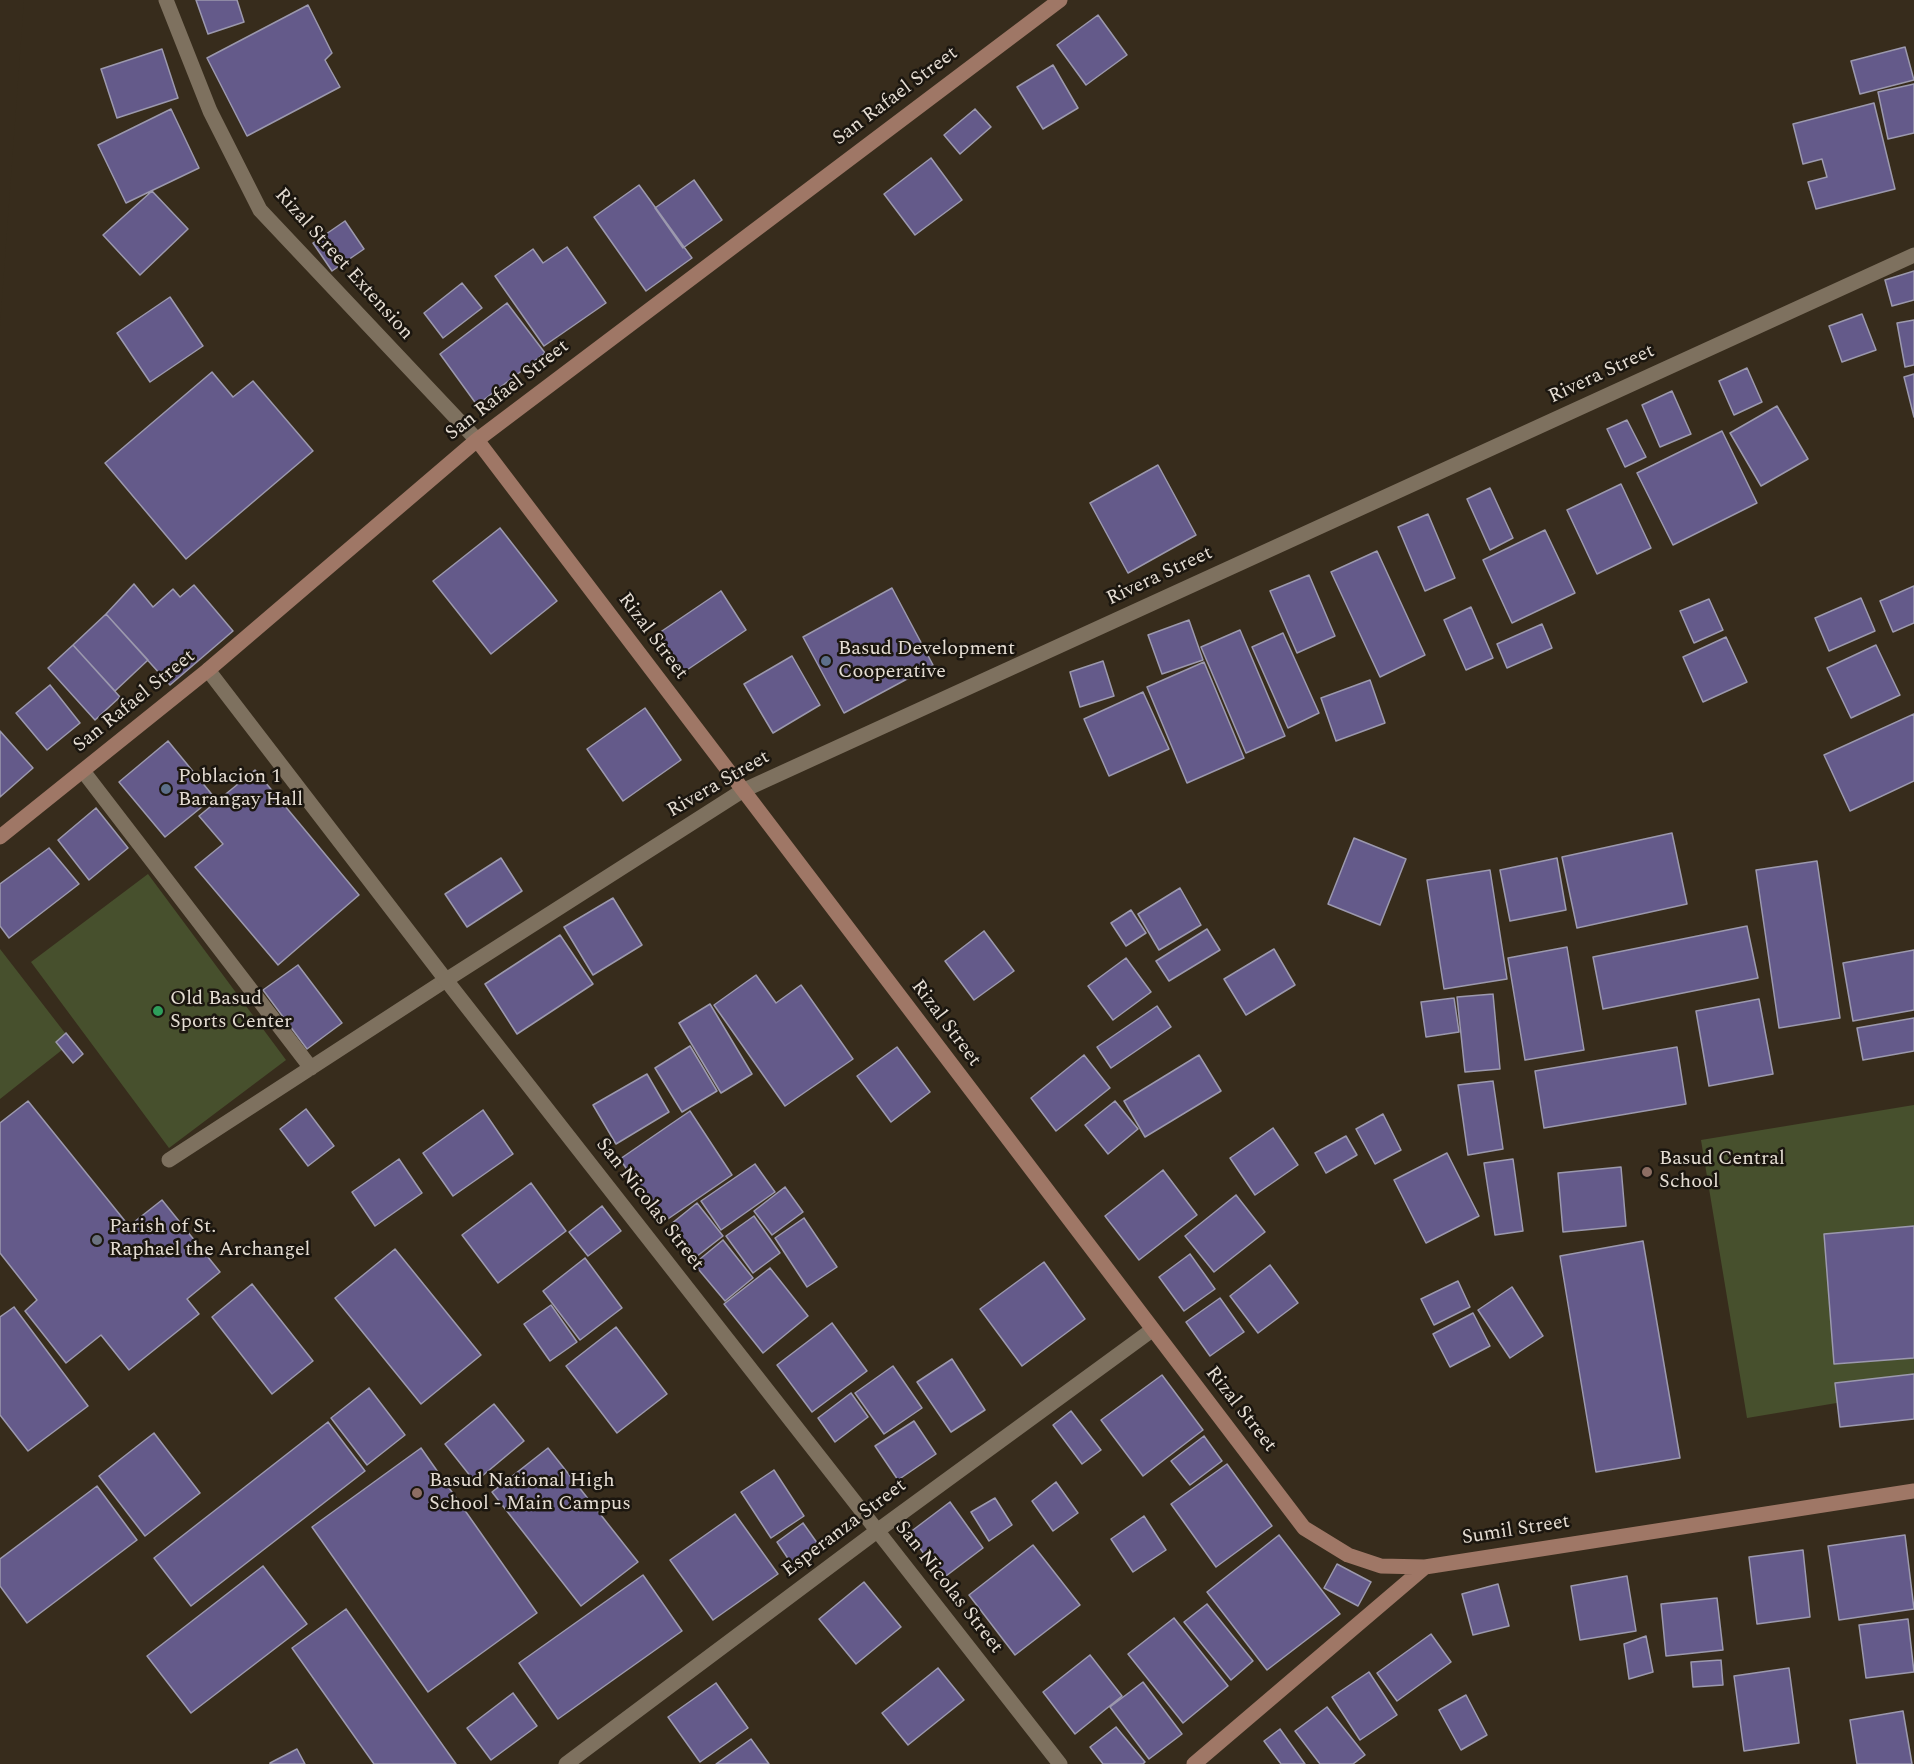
<!DOCTYPE html>
<html>
<head>
<meta charset="utf-8">
<style>
  body { margin:0 }
  canvas { display:block; background:#372c1c }
</style>
</head>
<body>
<canvas width="1914" height="1764"></canvas>
<script>
const c = document.querySelector('canvas').getContext('2d');
c.lineJoin = 'round';
function fillPath(path, color) { c.fillStyle = color; c.fill(path, 'evenodd'); }
const shape = rows => new Path2D(rows.map(r => 'M' + r).join(''));
function stroke(path, color, width, dash) { c.strokeStyle = color; c.lineWidth = width; c.lineCap = dash ? 'butt' : 'round'; c.setLineDash(dash || []); c.stroke(path); }
function drawText(font, color, halo, rows, align = 'center') {
  c.font = font + ' Spectral,serif'; c.lineWidth = 5; c.setLineDash([]); c.textBaseline = 'middle'; c.strokeStyle = halo; c.fillStyle = color; for (const [text, x, y, turn = 0] of rows) {
    c.save(); c.translate(x, y); c.rotate((+turn || 0) * Math.PI / 180); c.textAlign = isNaN(turn) ? turn : align; if (halo) c.strokeText(text, 0, 0); c.fillText(text, 0, 0); c.restore();
  }
}
const green = shape([
  [148,874,286,1060,169,1148,31,962],
  [0,949,72,1042,0,1099],
  [1914,1105,1914,1390,1747,1418,1701,1140]
]);
const pier = shape([
  [0,0,24,0,0,326]
]);
const building = shape([
  [196,0,237,0,244,22,208,34,196,0],
  [308,5,332,53,325,60,340,87,247,136,207,58,308,5],
  [1098,15,1127,55,1086,85,1057,45,1098,15],
  [1905,47,1914,80,1860,94,1851,61,1905,47],
  [162,49,178,98,117,118,101,69,162,49],
  [1053,65,1078,108,1043,129,1017,87,1053,65],
  [1914,84,1914,133,1888,139,1878,92,1914,84],
  [1874,103,1895,189,1816,209,1808,182,1827,177,1822,159,1803,164,1793,124,1874,103],
  [171,109,199,168,126,203,98,145,171,109],
  [975,109,991,127,960,154,944,135,975,109],
  [931,158,962,200,915,235,884,194,931,158],
  [694,180,722,220,683,248,655,208,694,180],
  [639,185,692,258,646,291,594,217,639,185],
  [152,191,188,229,140,275,103,235,152,191],
  [345,221,364,249,332,271,313,243,345,221],
  [567,247,606,303,544,346,495,276,533,249,543,263,567,247],
  [1914,271,1914,300,1892,306,1885,280,1914,271],
  [462,283,482,308,443,338,424,313,462,283],
  [170,297,203,346,150,382,117,333,170,297],
  [507,303,545,353,477,405,440,354,507,303],
  [1862,314,1876,350,1842,362,1829,326,1862,314],
  [1914,320,1914,365,1905,367,1897,323,1914,320],
  [1747,368,1762,402,1734,415,1719,381,1747,368],
  [212,372,233,397,253,381,313,451,186,559,105,463,212,372],
  [1914,374,1914,417,1904,377,1914,374],
  [1672,391,1691,434,1660,447,1642,405,1672,391],
  [1777,406,1808,459,1761,486,1730,433,1777,406],
  [1627,420,1646,457,1625,467,1607,429,1627,420],
  [1722,431,1757,503,1673,545,1637,473,1722,431],
  [1158,465,1196,535,1128,573,1090,503,1158,465],
  [1621,484,1651,548,1597,574,1567,510,1621,484],
  [1490,488,1513,538,1490,550,1467,499,1490,488],
  [1428,514,1455,578,1425,591,1398,527,1428,514],
  [500,528,557,601,491,654,433,581,500,528],
  [1545,530,1575,593,1512,623,1483,560,1545,530],
  [1377,551,1425,655,1380,677,1331,572,1377,551],
  [1309,575,1335,636,1297,653,1270,591,1309,575],
  [134,584,153,607,173,589,180,597,194,585,233,631,170,685,106,614,134,584],
  [1914,586,1914,623,1893,632,1880,601,1914,586],
  [892,588,933,665,844,713,803,637,892,588],
  [721,591,746,630,681,674,656,635,721,591],
  [1861,598,1875,631,1829,651,1815,618,1861,598],
  [1709,599,1723,630,1694,643,1680,611,1709,599],
  [1471,607,1493,658,1466,670,1444,620,1471,607],
  [106,614,148,660,115,691,73,645,106,614],
  [1189,620,1203,660,1162,674,1148,635,1189,620],
  [1542,624,1552,648,1507,668,1497,644,1542,624],
  [1240,630,1285,736,1246,753,1201,647,1240,630],
  [1283,633,1319,713,1288,728,1252,647,1283,633],
  [1726,637,1747,682,1703,702,1683,657,1726,637],
  [73,645,120,697,95,720,48,668,73,645],
  [1876,645,1900,695,1851,718,1827,668,1876,645],
  [792,656,820,705,773,733,744,684,792,656],
  [1103,661,1114,696,1080,707,1070,672,1103,661],
  [1204,662,1244,758,1187,783,1147,687,1204,662],
  [1370,680,1385,723,1336,741,1321,698,1370,680],
  [50,685,80,723,47,750,16,713,50,685],
  [1143,692,1169,749,1109,776,1084,719,1143,692],
  [645,708,681,760,623,801,587,749,645,708],
  [1914,714,1914,781,1850,811,1824,755,1914,714],
  [0,731,33,768,0,797,0,731],
  [168,741,214,797,165,837,119,782,168,741],
  [255,770,359,895,278,965,195,867,223,844,199,816,255,770],
  [96,808,128,848,89,880,58,840,96,808],
  [1672,833,1687,904,1577,928,1562,857,1672,833],
  [1354,838,1406,859,1380,925,1328,904,1354,838],
  [49,848,79,884,9,938,0,926,0,884,49,848],
  [501,858,522,891,467,927,445,894,501,858],
  [1557,858,1566,910,1510,921,1500,870,1557,858],
  [1817,861,1840,1018,1779,1028,1756,870,1817,861],
  [1490,870,1507,979,1444,989,1427,880,1490,870],
  [1180,888,1201,925,1159,950,1138,914,1180,888],
  [613,898,642,945,593,975,564,927,613,898],
  [1131,910,1146,933,1126,946,1111,923,1131,910],
  [1747,926,1758,978,1603,1009,1593,957,1747,926],
  [1207,929,1220,950,1169,981,1156,961,1207,929],
  [984,931,1014,971,974,1000,945,961,984,931],
  [560,935,593,984,517,1034,485,984,560,935],
  [1567,947,1584,1050,1525,1060,1508,958,1567,947],
  [1274,949,1295,985,1246,1015,1224,979,1274,949],
  [1914,950,1914,1010,1853,1021,1843,963,1914,950],
  [1126,958,1151,992,1113,1020,1088,986,1126,958],
  [298,965,342,1023,307,1049,263,990,298,965],
  [756,975,776,1003,801,985,853,1059,785,1106,714,1005,756,975],
  [1493,994,1500,1069,1465,1072,1457,997,1493,994],
  [1454,998,1459,1032,1426,1037,1421,1002,1454,998],
  [1759,999,1773,1074,1709,1086,1696,1011,1759,999],
  [710,1004,752,1074,721,1093,679,1023,710,1004],
  [1157,1006,1171,1027,1111,1068,1097,1047,1157,1006],
  [1914,1018,1914,1051,1863,1060,1857,1028,1914,1018],
  [66,1033,83,1054,73,1063,56,1042,66,1033],
  [690,1046,717,1091,682,1112,655,1068,690,1046],
  [897,1047,930,1092,891,1122,857,1076,897,1047],
  [1677,1047,1686,1104,1544,1128,1535,1071,1677,1047],
  [1084,1055,1110,1088,1056,1131,1031,1098,1084,1055],
  [1199,1055,1221,1091,1145,1137,1124,1101,1199,1055],
  [647,1074,669,1112,616,1144,593,1105,647,1074],
  [1493,1081,1503,1149,1468,1155,1458,1085,1493,1081],
  [28,1101,129,1226,162,1200,220,1272,187,1299,199,1314,129,1370,101,1335,66,1363,25,1311,37,1300,0,1253,0,1123,28,1101],
  [1115,1101,1138,1129,1108,1154,1085,1125,1115,1101],
  [306,1109,334,1146,308,1166,280,1129,306,1109],
  [483,1110,513,1154,453,1196,423,1153,483,1110],
  [690,1111,732,1175,662,1223,620,1159,690,1111],
  [1383,1114,1401,1150,1375,1164,1356,1129,1383,1114],
  [1273,1128,1298,1165,1255,1195,1230,1158,1273,1128],
  [1346,1136,1357,1155,1326,1173,1315,1153,1346,1136],
  [1447,1153,1479,1216,1426,1243,1394,1180,1447,1153],
  [399,1159,422,1193,375,1226,352,1192,399,1159],
  [1513,1159,1523,1231,1495,1235,1484,1163,1513,1159],
  [755,1164,775,1192,721,1230,701,1201,755,1164],
  [1621,1167,1626,1226,1563,1232,1558,1173,1621,1167],
  [1163,1170,1197,1215,1139,1260,1105,1216,1163,1170],
  [531,1183,566,1231,498,1283,462,1235,531,1183],
  [785,1187,803,1212,772,1235,754,1211,785,1187],
  [1236,1195,1265,1232,1214,1272,1185,1236,1236,1195],
  [697,1203,723,1236,696,1257,671,1224,697,1203],
  [602,1206,621,1231,588,1256,569,1232,602,1206],
  [754,1216,780,1253,753,1273,726,1236,754,1216],
  [804,1218,837,1267,807,1287,775,1238,804,1218],
  [1914,1226,1914,1358,1834,1364,1824,1234,1914,1226],
  [723,1240,753,1278,725,1301,694,1264,723,1240],
  [1643,1241,1680,1458,1596,1472,1560,1256,1643,1241],
  [395,1249,481,1355,421,1404,335,1298,395,1249],
  [1190,1254,1215,1289,1184,1311,1159,1277,1190,1254],
  [585,1258,622,1308,580,1340,543,1291,585,1258],
  [1044,1262,1085,1319,1022,1366,980,1309,1044,1262],
  [1270,1265,1298,1303,1258,1333,1230,1296,1270,1265],
  [770,1268,808,1316,763,1353,724,1304,770,1268],
  [1458,1281,1470,1307,1434,1325,1421,1299,1458,1281],
  [252,1284,313,1361,272,1394,212,1317,252,1284],
  [1512,1287,1543,1336,1510,1358,1478,1310,1512,1287],
  [1220,1298,1244,1332,1210,1356,1186,1322,1220,1298],
  [551,1305,577,1342,550,1361,524,1324,551,1305],
  [14,1307,88,1406,28,1451,0,1415,0,1317,14,1307],
  [1473,1313,1490,1346,1450,1367,1433,1334,1473,1313],
  [832,1323,867,1371,812,1412,777,1365,832,1323],
  [616,1327,667,1394,617,1433,566,1366,616,1327],
  [952,1359,985,1410,951,1432,917,1382,952,1359],
  [893,1366,922,1408,884,1434,855,1393,893,1366],
  [1914,1374,1914,1419,1840,1427,1835,1383,1914,1374],
  [1162,1375,1203,1430,1143,1476,1101,1420,1162,1375],
  [369,1388,405,1435,367,1465,331,1418,369,1388],
  [851,1393,868,1417,835,1442,818,1418,851,1393],
  [494,1404,524,1441,475,1482,445,1444,494,1404],
  [1071,1411,1101,1450,1082,1464,1053,1425,1071,1411],
  [914,1421,936,1454,898,1480,875,1446,914,1421],
  [328,1422,365,1471,191,1606,154,1558,328,1422],
  [154,1433,200,1493,145,1536,99,1476,154,1433],
  [1204,1436,1222,1461,1190,1485,1171,1461,1204,1436],
  [421,1448,537,1613,428,1692,312,1527,421,1448],
  [548,1448,638,1562,581,1606,492,1492,548,1448],
  [1227,1464,1272,1526,1216,1567,1171,1504,1227,1464],
  [774,1470,804,1516,771,1538,741,1492,774,1470],
  [1056,1482,1078,1513,1053,1531,1032,1501,1056,1482],
  [97,1486,137,1540,27,1623,0,1586,0,1559,97,1486],
  [995,1498,1012,1525,989,1541,971,1512,995,1498],
  [950,1502,983,1548,942,1579,909,1533,950,1502],
  [735,1514,778,1574,713,1620,670,1560,735,1514],
  [1144,1516,1166,1550,1133,1572,1111,1539,1144,1516],
  [803,1523,820,1547,793,1566,777,1542,803,1523],
  [1279,1535,1340,1614,1267,1670,1207,1592,1279,1535],
  [1905,1535,1914,1609,1839,1620,1828,1546,1905,1535],
  [1033,1545,1080,1605,1015,1655,969,1595,1033,1545],
  [1803,1550,1810,1617,1757,1624,1749,1557,1803,1550],
  [1337,1564,1371,1582,1358,1606,1324,1588,1337,1564],
  [263,1566,307,1624,191,1713,147,1656,263,1566],
  [643,1575,682,1631,558,1719,519,1663,643,1575],
  [1627,1576,1636,1631,1580,1640,1571,1586,1627,1576],
  [864,1582,901,1627,856,1664,819,1619,864,1582],
  [1498,1584,1509,1626,1473,1635,1462,1594,1498,1584],
  [1717,1598,1723,1650,1666,1656,1661,1604,1717,1598],
  [1207,1604,1253,1661,1231,1680,1184,1622,1207,1604],
  [346,1609,456,1764,374,1764,292,1648,346,1609],
  [1174,1618,1228,1686,1183,1723,1128,1654,1174,1618],
  [1908,1619,1914,1672,1866,1678,1859,1625,1908,1619],
  [1431,1634,1451,1662,1397,1701,1377,1673,1431,1634],
  [1646,1636,1653,1672,1629,1679,1624,1644,1646,1636],
  [1090,1655,1122,1696,1075,1734,1043,1692,1090,1655],
  [1721,1660,1723,1685,1693,1687,1691,1662,1721,1660],
  [938,1668,964,1700,908,1745,882,1713,938,1668],
  [1789,1668,1799,1743,1744,1751,1734,1676,1789,1668],
  [1369,1672,1397,1715,1360,1740,1332,1697,1369,1672],
  [1143,1682,1182,1734,1149,1759,1110,1707,1143,1682],
  [716,1683,748,1728,700,1762,668,1717,716,1683],
  [513,1693,537,1726,491,1760,467,1728,513,1693],
  [1466,1695,1487,1735,1461,1750,1439,1710,1466,1695],
  [1327,1707,1365,1755,1353,1764,1320,1764,1295,1731,1327,1707],
  [1903,1711,1912,1764,1857,1764,1850,1720,1903,1711],
  [1116,1727,1145,1762,1143,1764,1103,1764,1090,1747,1116,1727],
  [1280,1729,1305,1764,1281,1764,1264,1741,1280,1729],
  [751,1739,769,1764,716,1764,751,1739],
  [297,1749,305,1764,270,1764,270,1763,297,1749]
]);
const lane = shape([
  [83,771,311,1068],
  [169,1160,446,980]
]);
const street = shape([
  [166,0,210,111,260,210,477,440],
  [208,670,446,980,1060,1764],
  [446,980,742,791,1914,255],
  [566,1764,877,1531,1152,1330]
]);
const secondary = shape([
  [477,440,1304,1528,1348,1555,1381,1566,1425,1567],
  [0,837,208,670,477,440,1060,0],
  [1194,1764,1425,1567,1914,1491]
]);
const markers = [
  [826,661,6,"#5c6f8a"],
  [166,789,6,"#5c6f8a"],
  [158,1011,6,"#2e9e5b"],
  [1647,1172,6,"#8d6e63"],
  [97,1240,6,"#6b7280"],
  [417,1493,6,"#8d6e63"]
];
const streetNames = [
  ["San Rafael Street",896,97,-37],
  ["Rizal Street Extension",343,265,48],
  ["Rivera Street",1602,375,-25],
  ["San Rafael Street",508,391,-38],
  ["Rivera Street",1160,577,-25],
  ["Rizal Street",652,637,53],
  ["San Rafael Street",135,702,-39],
  ["Rivera Street",719,785,-30],
  ["Rizal Street",945,1024,53],
  ["San Nicolas Street",649,1205,52],
  ["Rizal Street",1240,1410,52],
  ["Esperanza Street",845,1529,-37],
  ["Sumil Street",1516,1531,-9],
  ["San Nicolas Street",948,1588,52]
];
const poiNames = [
  ["Basud Development",838,650],
  ["Cooperative",838,673],
  ["Poblacion 1",178,778],
  ["Barangay Hall",178,801],
  ["Old Basud",170,1000],
  ["Sports Center",170,1023],
  ["Basud Central",1659,1160],
  ["School",1659,1183],
  ["Parish of St.",109,1228],
  ["Raphael the Archangel",109,1251],
  ["Basud National High",429,1482],
  ["School - Main Campus",429,1505]
];
fillPath(green, '#47502d');
fillPath(pier, '#372c1c');
fillPath(building, '#645a8a');
stroke(building, '#9c99ae', 1.5);
stroke(lane, '#7e715f', 15);
stroke(street, '#7e715f', 15);
stroke(secondary, '#9f7766', 15);
for (const [x, y, r, color] of markers) { const dot = new Path2D(); dot.arc(x, y, r, 0, 2 * Math.PI); c.fillStyle = color; c.fill(dot); stroke(dot, '#1b160f', 2); }
drawText('20px', '#e5ddd3', '#1b160f', streetNames);
drawText('20px', '#e5ddd3', '#1b160f', poiNames, 'left');
</script>
</body>
</html>
